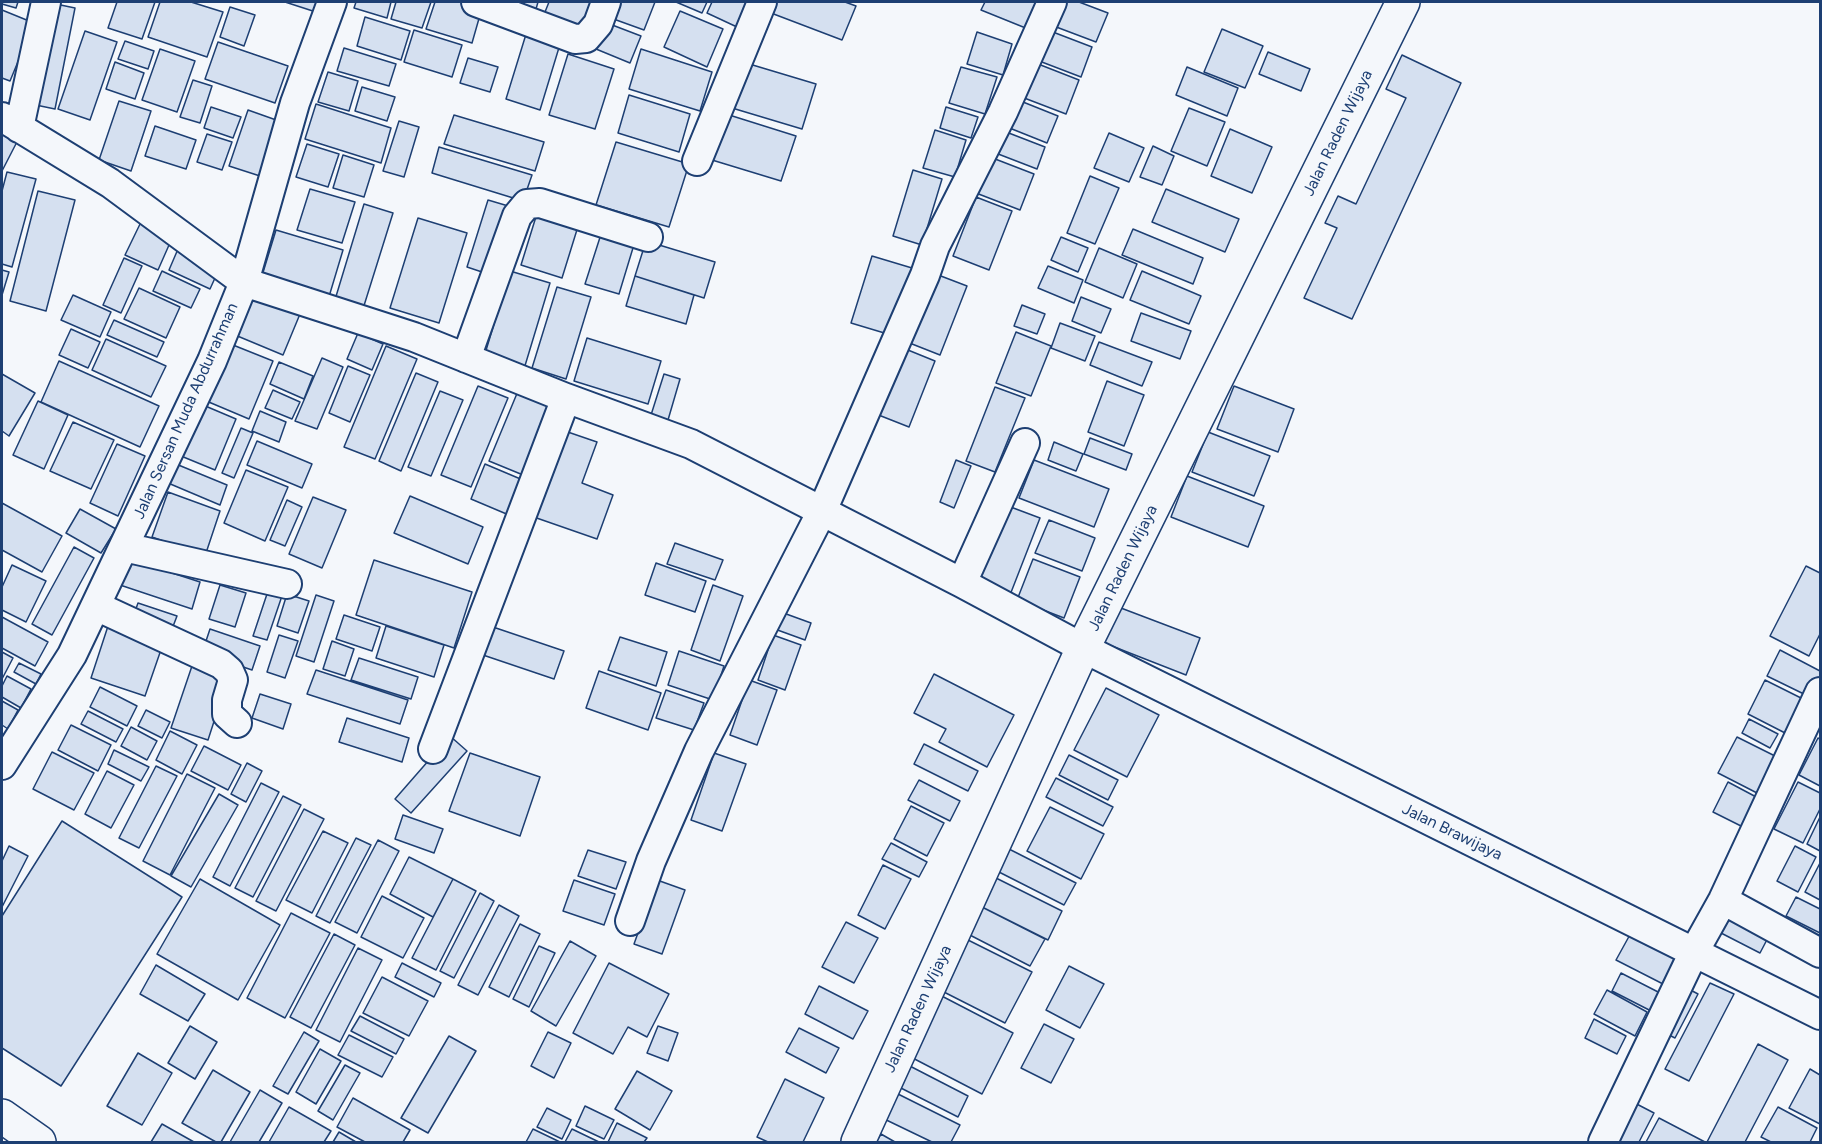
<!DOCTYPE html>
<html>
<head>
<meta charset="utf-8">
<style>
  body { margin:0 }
  #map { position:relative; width:1822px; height:1144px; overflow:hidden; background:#f4f7fb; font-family:Figtree,sans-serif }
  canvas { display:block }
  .frame { position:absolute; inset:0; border:3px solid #1d3f73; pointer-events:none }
</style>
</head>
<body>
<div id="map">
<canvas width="1822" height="1144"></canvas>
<div class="frame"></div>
</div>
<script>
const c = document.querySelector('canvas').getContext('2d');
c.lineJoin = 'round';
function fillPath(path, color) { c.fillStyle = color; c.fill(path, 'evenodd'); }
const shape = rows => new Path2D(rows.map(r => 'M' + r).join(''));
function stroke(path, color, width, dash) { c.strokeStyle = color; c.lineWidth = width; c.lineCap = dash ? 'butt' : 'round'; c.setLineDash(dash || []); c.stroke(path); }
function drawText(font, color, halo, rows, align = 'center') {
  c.font = font + ' Figtree,sans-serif'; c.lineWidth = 4.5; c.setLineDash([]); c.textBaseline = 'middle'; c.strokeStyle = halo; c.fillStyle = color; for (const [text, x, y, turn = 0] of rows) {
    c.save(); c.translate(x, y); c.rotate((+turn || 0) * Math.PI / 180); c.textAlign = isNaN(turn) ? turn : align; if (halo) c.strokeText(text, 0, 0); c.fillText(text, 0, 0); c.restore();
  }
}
const building = shape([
  [2,2,18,2,16,8,2,4,2,2],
  [117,2,155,2,142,39,108,28,117,2],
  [160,2,191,2,223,12,207,57,148,37,160,2],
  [285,2,323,2,319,13,285,2],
  [356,2,391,2,387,18,354,8,356,2],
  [396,2,431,2,422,28,391,19,396,2],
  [435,2,460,2,482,8,472,43,426,29,435,2],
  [518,2,538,2,536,9,518,2],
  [549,2,597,2,583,34,543,17,549,2],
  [614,2,655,2,644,30,608,17,614,2],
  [676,2,707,2,702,13,676,2],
  [712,2,749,2,737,27,707,13,712,2],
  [776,2,845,2,856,6,842,40,771,13,776,2],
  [985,2,1045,2,1033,31,981,10,985,2],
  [1060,2,1079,2,1108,13,1096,42,1051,25,1060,2],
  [51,3,75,8,55,109,31,104,51,3],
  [230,7,255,15,244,46,220,37,230,7],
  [2,10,34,23,10,81,2,78,2,10],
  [680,11,723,29,707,67,664,47,680,11],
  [365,17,410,31,401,60,357,46,365,17],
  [607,23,641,36,630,63,596,49,607,23],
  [1045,29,1092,47,1081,77,1034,59,1045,29],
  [1222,29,1263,46,1245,88,1204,72,1222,29],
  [414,30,462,45,452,77,404,62,414,30],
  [85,31,117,42,90,120,58,109,85,31],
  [527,31,561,41,540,110,506,99,527,31],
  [977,32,1012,44,1003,75,967,64,977,32],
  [125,41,154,51,148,69,118,59,125,41],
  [218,42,288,66,275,103,205,79,218,42],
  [344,48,396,64,389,86,337,71,344,48],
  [160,49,195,61,177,112,142,100,160,49],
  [641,49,712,72,700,111,629,89,641,49],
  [1268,52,1310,69,1301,91,1259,74,1268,52],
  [568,54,614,69,595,129,549,115,568,54],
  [1402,55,1461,83,1352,319,1304,298,1337,228,1325,223,1338,196,1356,204,1406,98,1386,89,1402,55],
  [468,58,498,67,490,92,460,83,468,58],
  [115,62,144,73,135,99,106,89,115,62],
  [1033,62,1079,80,1066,114,1019,96,1033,62],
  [746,63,816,84,802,129,732,108,746,63],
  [961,67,997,77,985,114,949,103,961,67],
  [1187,67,1238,88,1227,116,1176,95,1187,67],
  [328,72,358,81,349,111,318,102,328,72],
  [193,80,212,86,200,123,180,117,193,80],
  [362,87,395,97,387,121,355,111,362,87],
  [629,95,690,114,679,152,618,133,629,95],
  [1018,100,1058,116,1047,143,1007,127,1018,100],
  [119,101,151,111,131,171,99,160,119,101],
  [316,104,391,128,381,163,305,139,316,104],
  [211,107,241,117,233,138,204,128,211,107],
  [946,107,978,117,971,138,940,128,946,107],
  [1189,108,1225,122,1207,166,1171,151,1189,108],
  [248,110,279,121,260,176,229,166,248,110],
  [726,114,796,136,781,181,712,160,726,114],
  [454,115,544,142,535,171,444,144,454,115],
  [399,121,419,127,404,177,383,171,399,121],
  [155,126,196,140,186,169,145,156,155,126],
  [2,127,20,136,2,171,2,127],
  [1230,129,1272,147,1252,193,1211,176,1230,129],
  [935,130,966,140,955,177,923,168,935,130],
  [1001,130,1045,147,1037,169,993,152,1001,130],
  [1109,133,1144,148,1129,182,1094,168,1109,133],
  [207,134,232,142,222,170,197,162,207,134],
  [616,142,689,164,669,227,596,205,616,142],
  [307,144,339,154,328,187,296,177,307,144],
  [1153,146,1174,156,1162,185,1140,177,1153,146],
  [439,147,532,175,523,201,432,173,439,147],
  [343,155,374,165,364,197,333,188,343,155],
  [990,157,1034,174,1020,210,976,193,990,157],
  [913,170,942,179,922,245,893,236,913,170],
  [7,172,36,179,12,267,2,264,2,191,7,172],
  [1090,176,1119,188,1095,244,1067,233,1090,176],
  [310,189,355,202,342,243,297,230,310,189],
  [1166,189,1239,219,1225,252,1152,222,1166,189],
  [38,191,75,200,46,311,10,301,38,191],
  [976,197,1012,211,989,270,953,256,976,197],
  [488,200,515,208,494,276,467,267,488,200],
  [364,204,393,213,362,312,334,303,364,204],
  [539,207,580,220,562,278,521,265,539,207],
  [418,218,467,233,439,323,390,308,418,218],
  [141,222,173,236,158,270,125,255,141,222],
  [603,228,636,238,619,294,585,284,603,228],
  [1133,229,1203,258,1193,284,1122,255,1133,229],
  [276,230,343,250,328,300,261,279,276,230],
  [1061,237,1088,248,1078,272,1051,260,1061,237],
  [646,241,715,262,704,298,635,276,646,241],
  [1099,248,1137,264,1123,298,1085,282,1099,248],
  [178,249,220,267,210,289,169,270,178,249],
  [872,256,912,268,891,335,851,323,872,256],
  [124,258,142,266,121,313,103,305,124,258],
  [1048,266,1083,280,1074,303,1038,288,1048,266],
  [2,270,9,272,2,295,2,270],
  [162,271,200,289,191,308,153,291,162,271],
  [510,271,550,283,524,369,484,357,510,271],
  [1142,271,1201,296,1189,324,1130,300,1142,271],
  [933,273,967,286,940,355,907,342,933,273],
  [635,276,694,295,686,324,626,306,635,276],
  [557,287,591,297,566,379,532,368,557,287],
  [139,288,180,307,166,338,124,319,139,288],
  [252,294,300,314,283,355,235,335,252,294],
  [73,295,111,312,100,337,61,320,73,295],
  [1081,297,1111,309,1101,333,1072,321,1081,297],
  [1022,305,1045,314,1037,334,1014,326,1022,305],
  [1141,313,1191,331,1180,359,1131,341,1141,313],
  [114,320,164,342,157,357,107,335,114,320],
  [1060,323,1095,336,1085,361,1051,348,1060,323],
  [71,329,100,342,88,368,59,355,71,329],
  [1016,332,1051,346,1031,396,996,383,1016,332],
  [358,333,383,344,372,370,347,359,358,333],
  [587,338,661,361,648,404,574,381,587,338],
  [106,339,166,366,151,397,92,370,106,339],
  [1099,342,1152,362,1142,386,1090,365,1099,342],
  [228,343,273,361,249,419,204,400,228,343],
  [386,346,417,359,375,459,344,447,386,346],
  [903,348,935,361,909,427,876,414,903,348],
  [322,358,343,367,317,429,295,421,322,358],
  [59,361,159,406,140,447,41,402,59,361],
  [279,362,313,376,304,399,270,384,279,362],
  [348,366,370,375,350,422,329,413,348,366],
  [416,373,438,382,401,471,379,461,416,373],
  [2,374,35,393,9,436,2,431,2,374],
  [664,374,680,379,668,420,651,415,664,374],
  [1107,381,1144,395,1124,446,1088,432,1107,381],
  [478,386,508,398,471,487,441,475,478,386],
  [1234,386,1294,409,1278,452,1217,429,1234,386],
  [995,387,1025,398,995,472,966,461,995,387],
  [273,390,300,402,292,419,265,408,273,390],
  [440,391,463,400,431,476,408,467,440,391],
  [518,391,557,408,528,477,489,461,518,391],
  [38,401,68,415,44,469,13,455,38,401],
  [203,405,236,419,215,470,181,456,203,405],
  [260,411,286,422,279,442,252,431,260,411],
  [73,422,114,440,91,489,50,471,73,422],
  [241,428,253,433,234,478,222,473,241,428],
  [559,429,597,442,582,483,613,495,597,539,528,515,559,429],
  [1208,432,1270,456,1254,496,1192,472,1208,432],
  [1090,438,1132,454,1126,470,1084,454,1090,438],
  [257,441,312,464,302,488,247,465,257,441],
  [1054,442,1083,454,1076,471,1048,460,1054,442],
  [117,444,145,456,118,516,90,503,117,444],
  [956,460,971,466,954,508,940,502,956,460],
  [1034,460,1109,489,1094,527,1019,498,1034,460],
  [176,464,227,485,220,505,168,483,176,464],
  [485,464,530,483,516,518,471,499,485,464],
  [246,470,288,487,265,541,224,523,246,470],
  [1187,476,1264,506,1248,547,1171,517,1187,476],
  [168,492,220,511,205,556,152,537,168,492],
  [410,496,483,527,468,564,394,533,410,496],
  [313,497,346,510,322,568,289,554,313,497],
  [287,500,302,507,285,546,270,540,287,500],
  [2,503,62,536,42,572,2,550,2,503],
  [1008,506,1040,518,1010,595,978,582,1008,506],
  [80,509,116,529,101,553,66,533,80,509],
  [1049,520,1095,538,1082,571,1035,553,1049,520],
  [675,543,723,560,715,580,667,564,675,543],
  [74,547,94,558,52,635,32,624,74,547],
  [126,558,200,582,192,609,117,584,126,558],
  [1033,559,1080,577,1064,618,1017,600,1033,559],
  [374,560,472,592,454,648,356,615,374,560],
  [656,563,706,581,695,612,645,595,656,563],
  [12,565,46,581,26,622,2,610,2,587,12,565],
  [1806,566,1820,573,1820,634,1809,656,1770,636,1806,566],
  [220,585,246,593,235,627,209,619,220,585],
  [270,585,284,590,267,640,253,636,270,585],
  [713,585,743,596,720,661,691,650,713,585],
  [287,594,309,601,298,633,277,626,287,594],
  [316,595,334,601,314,662,296,656,316,595],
  [138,603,177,616,172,629,133,617,138,603],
  [1113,605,1200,638,1186,675,1099,641,1113,605],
  [778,611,811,623,805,640,772,628,778,611],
  [344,615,380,627,372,651,336,639,344,615],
  [2,617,48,642,35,666,2,648,2,617],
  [109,623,164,641,145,696,91,678,109,623],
  [386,626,444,645,434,677,376,658,386,626],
  [490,626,564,651,554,679,480,654,490,626],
  [210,629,260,646,252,670,202,653,210,629],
  [279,635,298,641,285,678,267,672,279,635],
  [773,635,801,645,785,690,758,680,773,635],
  [620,637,667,652,656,686,608,670,620,637],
  [332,641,354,649,345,676,323,669,332,641],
  [1780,650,1820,671,1820,677,1810,697,1767,676,1780,650],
  [679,651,724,666,713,700,668,685,679,651],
  [2,652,13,658,2,679,2,652],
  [359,658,418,677,411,699,351,680,359,658],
  [19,663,41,674,36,684,14,672,19,663],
  [193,663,229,675,208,740,171,728,193,663],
  [316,670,408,700,400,724,307,694,316,670],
  [599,671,661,693,648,730,586,708,599,671],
  [934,674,1014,715,987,767,939,742,946,729,914,713,934,674],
  [7,676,31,689,21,708,2,697,2,686,7,676],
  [749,680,777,690,757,745,730,735,749,680],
  [1765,680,1807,701,1789,735,1748,714,1765,680],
  [100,687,137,706,127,726,90,707,100,687],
  [1106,688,1159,715,1127,777,1074,750,1106,688],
  [666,690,704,703,694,730,656,718,666,690],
  [260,694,291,704,283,729,252,718,260,694],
  [2,701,18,710,8,729,2,725,2,701],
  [146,710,170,722,162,738,138,726,146,710],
  [88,711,123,729,116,742,81,724,88,711],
  [347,718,409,738,402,762,339,742,347,718],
  [1749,719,1778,734,1770,748,1742,733,1749,719],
  [71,725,111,745,98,771,58,750,71,725],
  [131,727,157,741,147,760,121,746,131,727],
  [170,731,197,745,182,774,156,760,170,731],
  [450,736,467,751,411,813,395,799,450,736],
  [1737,737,1777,757,1759,794,1718,773,1737,737],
  [1818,738,1820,739,1820,786,1799,775,1818,738],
  [924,744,978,771,968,791,914,764,924,744],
  [204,746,241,765,228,790,191,771,204,746],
  [114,750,149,767,141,781,108,764,114,750],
  [52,752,94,773,74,810,33,789,52,752],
  [470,753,540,777,520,836,449,811,470,753],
  [714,753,746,764,722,831,691,820,714,753],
  [1069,755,1118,780,1108,800,1059,775,1069,755],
  [247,763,262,771,246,802,231,794,247,763],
  [156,766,177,776,139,848,119,838,156,766],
  [107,771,134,785,111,828,85,814,107,771],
  [187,774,215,788,170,875,143,861,187,774],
  [1056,778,1113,807,1103,826,1046,797,1056,778],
  [919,780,960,801,950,821,908,800,919,780],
  [1728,782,1760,799,1745,828,1713,812,1728,782],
  [1798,782,1820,793,1820,809,1803,843,1774,829,1798,782],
  [261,783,279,792,230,886,213,877,261,783],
  [219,794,238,805,191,887,171,876,219,794],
  [283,796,301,805,253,897,235,888,283,796],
  [911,806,944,823,927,856,894,839,911,806],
  [1050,807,1104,834,1081,879,1027,851,1050,807],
  [304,809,324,819,276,911,256,901,304,809],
  [403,815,443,829,434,853,395,839,403,815],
  [1820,817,1820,851,1807,844,1820,817],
  [62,821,182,897,61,1086,2,1048,2,916,62,821],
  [323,831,348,843,312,913,286,900,323,831],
  [356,838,371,845,330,923,316,916,356,838],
  [378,840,399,851,357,933,335,922,378,840],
  [891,843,927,862,919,877,882,859,891,843],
  [9,846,28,856,2,907,2,861,9,846],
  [1795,846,1816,857,1798,892,1777,881,1795,846],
  [1007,848,1076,883,1064,905,995,870,1007,848],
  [588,850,626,862,616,889,578,876,588,850],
  [409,857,453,879,433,917,390,894,409,857],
  [1820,863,1820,900,1805,892,1820,863],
  [883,865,911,879,885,929,858,915,883,865],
  [992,876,1062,911,1048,940,978,905,992,876],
  [200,879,280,925,238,1000,157,954,200,879],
  [453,879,476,891,436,970,412,958,453,879],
  [574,880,615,894,604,925,563,911,574,880],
  [657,880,685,890,662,954,634,944,657,880],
  [480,893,494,901,454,978,440,971,480,893],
  [382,896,424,918,403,958,361,937,382,896],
  [1796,897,1820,909,1820,933,1786,916,1796,897],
  [499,905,519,916,478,995,458,985,499,905],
  [978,905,1045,939,1030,966,964,932,978,905],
  [1732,912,1771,932,1760,953,1721,933,1732,912],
  [291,913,330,933,285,1018,247,998,291,913],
  [846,922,878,938,854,983,822,967,846,922],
  [520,924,540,934,509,997,489,987,520,924],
  [1632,931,1680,956,1665,985,1616,960,1632,931],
  [334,934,355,945,311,1028,290,1017,334,934],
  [962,937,1032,972,1005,1023,936,988,962,937],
  [570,941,596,956,556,1026,531,1011,570,941],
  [539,946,555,953,529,1007,513,999,539,946],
  [358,948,382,960,340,1042,316,1030,358,948],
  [402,963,441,983,434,997,395,977,402,963],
  [609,963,669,994,647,1037,628,1027,613,1054,573,1033,609,963],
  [156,965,205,994,188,1021,140,994,156,965],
  [1069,966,1104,984,1080,1028,1046,1010,1069,966],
  [1621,973,1664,995,1655,1013,1612,991,1621,973],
  [382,977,428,1001,409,1036,363,1013,382,977],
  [1710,983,1734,994,1689,1081,1665,1069,1710,983],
  [819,986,868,1011,853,1039,805,1014,819,986],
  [1683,986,1698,994,1675,1038,1659,1030,1683,986],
  [1607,990,1647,1012,1635,1036,1594,1014,1607,990],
  [934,992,1013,1033,982,1094,903,1053,934,992],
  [360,1016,404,1039,396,1054,351,1031,360,1016],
  [1594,1019,1626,1036,1617,1054,1585,1038,1594,1019],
  [1044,1024,1074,1039,1051,1083,1021,1068,1044,1024],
  [190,1026,217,1042,195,1079,168,1063,190,1026],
  [658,1026,678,1033,668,1061,647,1053,658,1026],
  [799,1028,839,1048,826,1073,786,1052,799,1028],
  [304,1032,319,1041,288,1094,273,1086,304,1032],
  [548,1032,571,1043,554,1078,531,1066,548,1032],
  [349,1035,393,1057,382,1077,338,1055,349,1035],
  [449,1036,476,1051,428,1133,401,1118,449,1036],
  [1758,1044,1788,1060,1745,1142,1707,1142,1758,1044],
  [320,1049,341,1061,316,1104,296,1092,320,1049],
  [138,1053,172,1073,142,1125,107,1106,138,1053],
  [904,1063,968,1096,958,1117,893,1084,904,1063],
  [345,1065,360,1073,333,1120,318,1111,345,1065],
  [1810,1069,1820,1075,1820,1124,1789,1108,1810,1069],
  [213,1070,250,1092,221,1142,216,1142,182,1123,213,1070],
  [637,1071,672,1091,650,1130,615,1109,637,1071],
  [785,1079,824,1098,803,1142,768,1142,757,1137,785,1079],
  [260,1090,282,1103,259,1142,230,1142,260,1090],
  [892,1091,960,1125,951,1142,932,1142,878,1116,892,1091],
  [353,1098,410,1130,403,1142,365,1142,337,1127,353,1098],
  [1629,1100,1654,1113,1639,1142,1607,1142,1629,1100],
  [585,1106,614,1120,604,1139,576,1126,585,1106],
  [289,1107,331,1131,324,1142,269,1142,289,1107],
  [1778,1107,1817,1128,1810,1142,1771,1142,1761,1137,1778,1107],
  [547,1108,571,1120,562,1139,537,1127,547,1108],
  [1659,1118,1705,1142,1646,1142,1659,1118],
  [617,1123,647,1138,644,1142,608,1142,617,1123],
  [162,1124,194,1142,151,1142,162,1124],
  [533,1129,560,1142,526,1142,533,1129],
  [572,1129,599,1142,565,1142,572,1129],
  [339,1132,356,1142,333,1142,339,1132],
  [881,1134,895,1142,876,1142,881,1134]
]);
const street = shape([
  [476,2,575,39,586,38,598,24,606,2],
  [2,117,110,183,244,282,414,337,566,398,691,444,962,583,1083,648,1820,1015],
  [19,128,46,2],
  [697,161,762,2],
  [466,358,517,216,527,204,540,203,648,237],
  [124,547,287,584],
  [962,583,1025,443],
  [96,606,221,664,229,671,233,680,227,700,227,714,237,723],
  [433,749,566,398],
  [2,765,72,655,212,361,244,282,295,103,332,2],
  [1723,900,1820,953],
  [630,921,651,861,699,751,822,511,925,275,935,246,1003,112,1052,2],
  [1603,1142,1694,952,1723,900,1820,692]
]);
const highway = shape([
  [2,1116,39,1142],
  [858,1142,1083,648,1403,2]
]);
const streetNames = [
  ["Jalan Raden Wijaya",1338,133,-64],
  ["Jalan Sersan Muda Abdurrahman",186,411,-66],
  ["Jalan Raden Wijaya",1123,568,-64],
  ["Jalan Brawijaya",1452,832,26],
  ["Jalan Raden Wijaya",918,1009,-65]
];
fillPath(building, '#d5e0f0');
stroke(building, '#1d3f73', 1.5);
stroke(street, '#1d3f73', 32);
stroke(highway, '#1d3f73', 36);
stroke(street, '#f4f7fb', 28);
stroke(highway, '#f4f7fb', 33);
drawText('16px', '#1d3f73', '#f4f7fb', streetNames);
</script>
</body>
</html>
